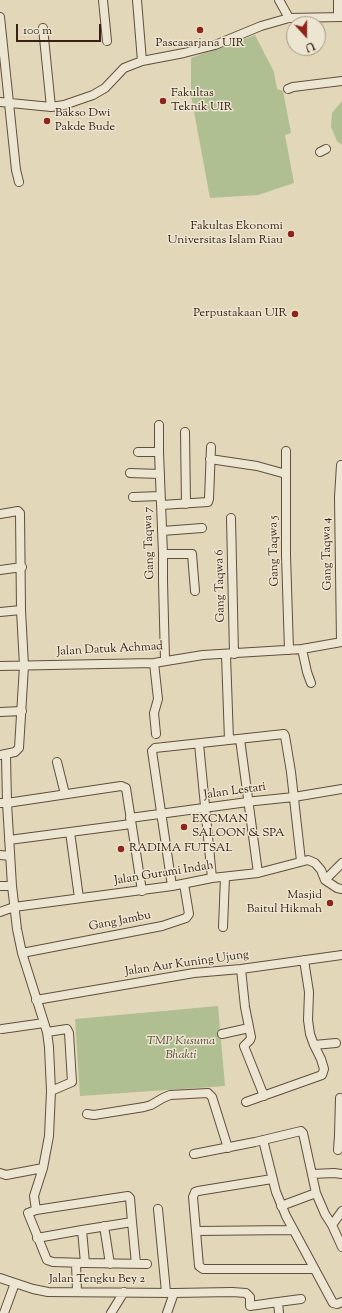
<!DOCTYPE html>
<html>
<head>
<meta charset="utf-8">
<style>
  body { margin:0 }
  #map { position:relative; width:342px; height:1313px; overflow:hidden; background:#e2d7b8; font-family:"Sorts Mill Goudy",serif }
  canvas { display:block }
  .north { position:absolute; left:286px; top:16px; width:40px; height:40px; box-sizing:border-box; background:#ece5d1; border:1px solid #a49785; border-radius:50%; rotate:159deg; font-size:11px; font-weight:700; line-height:16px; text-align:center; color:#382114 }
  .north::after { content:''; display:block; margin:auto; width:14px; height:18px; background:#8f2418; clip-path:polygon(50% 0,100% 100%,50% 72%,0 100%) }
  .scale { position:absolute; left:16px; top:24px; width:85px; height:18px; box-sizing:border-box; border:2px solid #382114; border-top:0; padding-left:5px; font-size:12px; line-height:14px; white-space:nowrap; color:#382114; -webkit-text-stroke:3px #ece5d1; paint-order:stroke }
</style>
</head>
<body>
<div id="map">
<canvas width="342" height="1313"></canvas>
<div class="north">U</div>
<div class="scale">100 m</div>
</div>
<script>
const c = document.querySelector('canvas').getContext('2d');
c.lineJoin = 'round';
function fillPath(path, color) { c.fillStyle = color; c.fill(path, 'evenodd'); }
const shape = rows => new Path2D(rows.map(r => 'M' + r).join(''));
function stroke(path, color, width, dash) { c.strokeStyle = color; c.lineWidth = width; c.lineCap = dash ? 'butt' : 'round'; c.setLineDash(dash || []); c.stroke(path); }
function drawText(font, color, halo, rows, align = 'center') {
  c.font = font + ' "Sorts Mill Goudy",serif'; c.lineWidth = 3; c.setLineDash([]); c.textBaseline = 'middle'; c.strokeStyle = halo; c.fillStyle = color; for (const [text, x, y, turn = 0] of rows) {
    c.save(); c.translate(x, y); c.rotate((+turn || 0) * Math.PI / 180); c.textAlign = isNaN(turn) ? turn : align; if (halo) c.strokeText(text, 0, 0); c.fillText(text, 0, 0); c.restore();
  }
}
const green = shape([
  [255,35,274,72,277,89,283,91,291,133,285,135,294,183,258,195,210,198,191,95,191,58],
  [342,101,342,145,337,141,331,127,332,113],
  [218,1006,225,1086,80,1096,75,1019]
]);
const minor = shape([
  [103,0,107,41],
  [137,0,142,61],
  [279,0,289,18],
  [338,0,338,17],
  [0,17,16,170,19,182],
  [43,28,51,107],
  [288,89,293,87,342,81],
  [0,102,51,107,64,105,93,95,105,88,124,68,142,61,184,53,215,45,261,26,289,18,342,17],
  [320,152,326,149],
  [159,425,159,452,163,554,163,581,165,660],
  [185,432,186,504],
  [286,451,286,555,289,650],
  [138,452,159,452],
  [210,459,257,466,286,474],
  [341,465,339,497,341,642],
  [130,473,160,474],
  [133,497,160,496],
  [161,505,208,502,209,499,211,447],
  [0,514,18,511,20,513,21,610,24,666,19,748,15,752,0,755],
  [231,518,234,654],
  [162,531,202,528],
  [163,554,192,554,195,591],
  [0,570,22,567],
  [0,612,21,610],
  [302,649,307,672,311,683],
  [226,655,229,740],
  [154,663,158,699,154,713,156,734],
  [0,666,154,663,203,655,302,649,342,642],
  [0,712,22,711],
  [240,739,258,873],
  [199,744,212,878],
  [6,755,7,803,12,886,17,929,22,953,47,1032,49,1047,51,1091,49,1136,43,1168,34,1196,36,1210],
  [57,762,65,794],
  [0,803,7,803,121,786,126,788,142,891],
  [130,818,255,801,294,797,342,789],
  [70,832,79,898],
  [9,840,131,824],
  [0,855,10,856],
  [325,880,342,863],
  [0,886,12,886],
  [172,886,152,751,155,748,284,734,285,736,291,772,301,861],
  [0,912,14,907,172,886,212,878,258,873,308,860,315,863,321,870,325,880,337,888,342,889],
  [223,927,225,877],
  [22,953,162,926,186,918,189,914,184,884],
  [304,960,309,992,308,1020,310,1034,314,1045,336,1043],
  [241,969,245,1007,251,1037,250,1040,244,1046,264,1096],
  [36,1000,194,973,241,969,342,955],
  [2,1029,44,1023],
  [47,1032,67,1029,69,1033,72,1082,51,1091],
  [222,1034,249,1028],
  [246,1102,322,1075,324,1069,321,1059,314,1045],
  [87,1114,94,1115,144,1107,151,1105,163,1098,170,1095,208,1093,212,1097,228,1148],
  [339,1135,340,1098],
  [263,1140,276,1192,286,1216,333,1303,337,1304,342,1302],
  [338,1150,339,1135,342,1135],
  [194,1154,255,1142,301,1131,303,1133,316,1193,325,1214,332,1225,342,1247],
  [0,1173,6,1175,43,1168],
  [312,1174,334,1173,342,1174],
  [272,1179,198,1191,195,1192,193,1197,199,1266,203,1269,314,1269],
  [281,1206,316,1193],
  [158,1209,166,1292],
  [132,1222,136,1264],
  [332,1225,342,1211],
  [104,1226,110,1264],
  [196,1231,293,1230],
  [37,1238,82,1230],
  [76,1263,77,1292],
  [85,1263,53,1262,47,1260,28,1213,36,1210,128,1196,130,1198,132,1222,82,1230,85,1263,147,1264],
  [0,1278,33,1289,48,1292,174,1293,167,1313],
  [174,1293,232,1292,246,1293,250,1297,250,1306,278,1302,279,1313],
  [278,1302,301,1299],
  [4,1313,15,1283],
  [111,1313,124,1292]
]);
const markers = [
  [200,30,4,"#8f2418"],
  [163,101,4,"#8f2418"],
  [47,121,4,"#8f2418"],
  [291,234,4,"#8f2418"],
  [295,314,4,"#8f2418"],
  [184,827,4,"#8f2418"],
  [121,849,4,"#8f2418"],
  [330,903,4,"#8f2418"]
];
const poiNames = [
  ["Pascasarjana UIR",200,44,"center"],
  ["Fakultas",171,94],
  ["Teknik UIR",171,108],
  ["Bakso Dwi",55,114],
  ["Pakde Bude",55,128],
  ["Fakultas Ekonomi",283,227,"right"],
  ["Universitas Islam Riau",283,241,"right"],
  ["Perpustakaan UIR",287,314,"right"],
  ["EXCMAN",192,820],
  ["SALOON & SPA",192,834],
  ["RADIMA FUTSAL",129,849],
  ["Masjid",322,896,"right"],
  ["Baitul Hikmah",322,910,"right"]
];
const streetNames = [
  ["Gang Taqwa 7",150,543,-92],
  ["Gang Taqwa 5",275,551,-91],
  ["Gang Taqwa 4",328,554,-91],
  ["Gang Taqwa 6",221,586,-91],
  ["Jalan Datuk Achmad",110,650,-3],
  ["Jalan Lestari",235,792,-8],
  ["Jalan Gurami Indah",164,874,-9],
  ["Gang Jambu",120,922,-11],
  ["Jalan Aur Kuning Ujung",187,964,-8],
  ["Jalan Tengku Bey 2",97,1280]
];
const parkNames = [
  ["TMP Kusuma",181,1042],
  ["Bhakti",181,1056]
];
fillPath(green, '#afbf92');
stroke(minor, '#624e3d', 10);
stroke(minor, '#ece5d1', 8);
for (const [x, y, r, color] of markers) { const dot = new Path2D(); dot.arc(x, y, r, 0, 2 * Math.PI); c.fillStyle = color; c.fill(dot); stroke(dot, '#ece5d1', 1.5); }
drawText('12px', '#382114', '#ece5d1', poiNames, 'left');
drawText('12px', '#382114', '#ece5d1', streetNames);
drawText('italic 12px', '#564834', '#ece5d1', parkNames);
</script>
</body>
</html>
